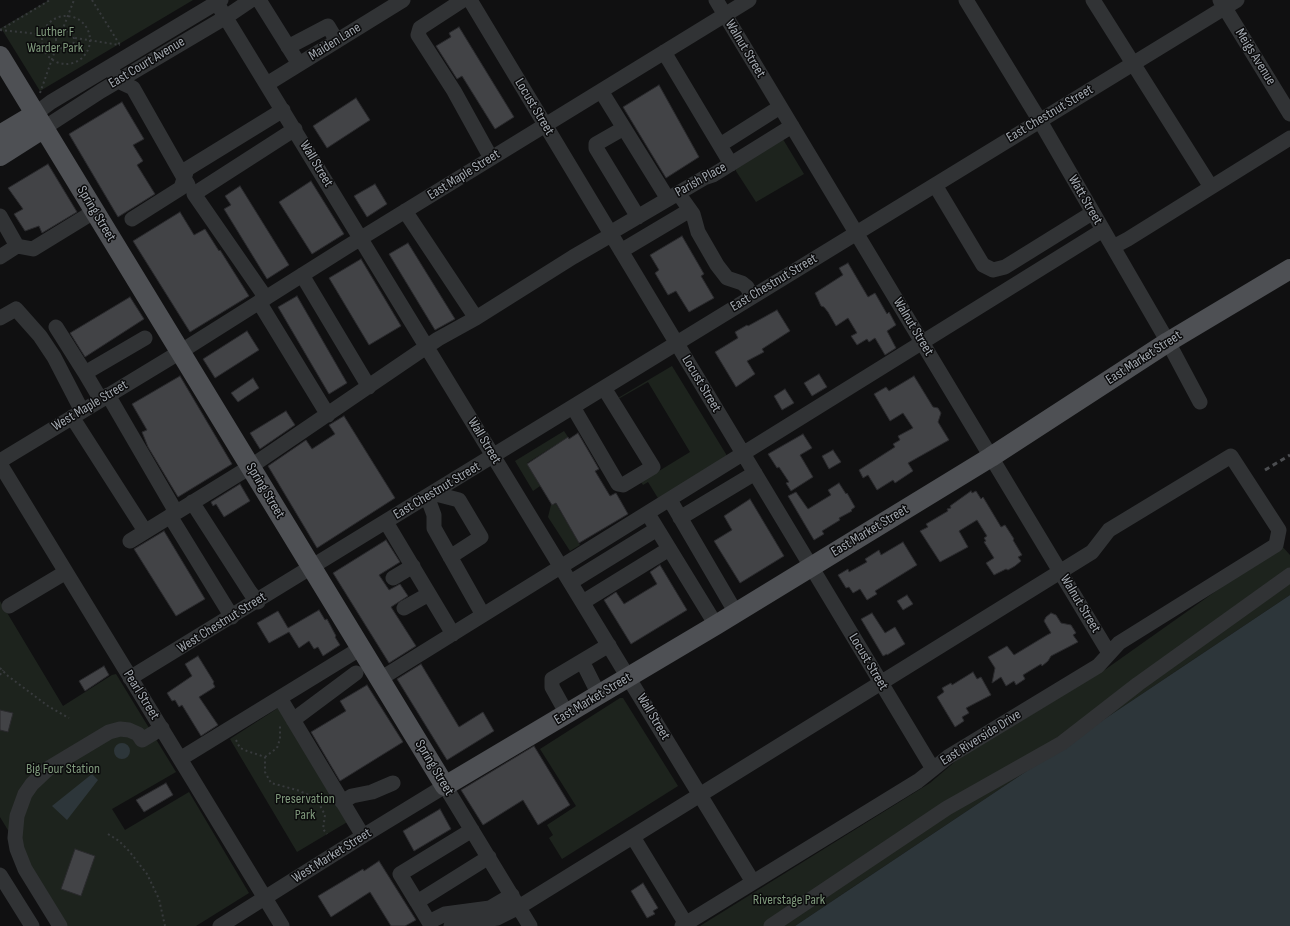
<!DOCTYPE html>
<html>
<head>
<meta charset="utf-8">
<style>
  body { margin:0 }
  canvas { display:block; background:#101011 }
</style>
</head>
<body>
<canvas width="1290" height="926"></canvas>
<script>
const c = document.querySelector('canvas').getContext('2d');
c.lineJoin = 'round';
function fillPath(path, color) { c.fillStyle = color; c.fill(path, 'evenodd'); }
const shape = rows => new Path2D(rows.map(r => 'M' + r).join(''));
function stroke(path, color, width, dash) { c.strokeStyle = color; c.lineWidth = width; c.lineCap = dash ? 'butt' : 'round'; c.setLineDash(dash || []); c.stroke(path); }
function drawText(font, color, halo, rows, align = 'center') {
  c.font = font + ' "Sofia Sans Condensed",sans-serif'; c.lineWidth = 3; c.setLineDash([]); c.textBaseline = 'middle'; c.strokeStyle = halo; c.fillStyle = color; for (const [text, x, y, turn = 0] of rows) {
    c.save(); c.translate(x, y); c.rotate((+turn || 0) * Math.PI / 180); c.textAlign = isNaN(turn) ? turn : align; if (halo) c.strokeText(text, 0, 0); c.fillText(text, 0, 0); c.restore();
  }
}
const green = shape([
  [49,0,193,0,40,91,1,28],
  [781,136,804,174,756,202,736,171,735,164],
  [672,366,729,459,661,503,648,482,643,485,641,482,690,452,648,382,620,398,618,398],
  [564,431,568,437,527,463,540,486,533,491,515,461],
  [556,504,580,545,570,551,548,517,551,505],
  [1281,545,1290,555,1290,595,795,926,700,926,930,783,957,760,1106,669],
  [0,601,63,706,112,675,116,674,176,772,112,809,125,830,189,792,249,893,196,926,66,926,0,817],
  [620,698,623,698,678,786,562,859,549,838,553,835,547,825,576,806,540,749],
  [278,708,349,821,297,852,230,739]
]);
const water = shape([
  [1290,595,1290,926,795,926],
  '114 751a8 8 0 1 1 16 0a8 8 0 1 1-16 0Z',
  [92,774,98,780,67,820,52,806]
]);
const building = shape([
  [459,27,514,117,495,129,462,76,457,79,436,46,451,37,449,33,459,27],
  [659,85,699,157,666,178,623,107,659,85],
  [356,98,370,120,327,148,313,126,356,98],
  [122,102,144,139,133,145,143,161,137,165,155,194,118,217,69,134,122,102],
  [48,164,77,212,42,233,39,226,25,231,14,214,23,209,8,188,48,164],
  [311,181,344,234,312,254,279,202,311,181],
  [375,184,387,204,367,217,354,196,375,184],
  [240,186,289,265,267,279,224,209,231,205,225,196,240,186],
  [180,212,194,235,205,229,219,251,220,250,249,296,190,332,133,241,180,212],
  [682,236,704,274,701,276,714,298,689,312,676,291,668,295,655,273,659,270,650,255,682,236],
  [408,243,455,319,435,330,389,254,408,243],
  [361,259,401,326,369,345,329,278,361,259],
  [848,263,868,297,875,293,887,314,889,312,896,325,887,331,896,348,885,355,875,338,869,342,867,339,857,345,851,336,857,333,848,318,836,326,828,312,824,307,821,306,815,293,843,275,839,268,848,263],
  [297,296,347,383,329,394,278,307,297,296],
  [130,297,144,319,85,357,70,333,130,297],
  [777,310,790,331,762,349,764,352,747,361,755,374,736,387,715,352,738,338,735,332,747,325,748,326,777,310],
  [247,331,259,350,215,378,203,359,247,331],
  [819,374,827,387,812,396,804,383,819,374],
  [180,376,232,464,178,497,148,447,142,432,147,430,132,404,180,376],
  [914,376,933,407,938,408,941,413,938,422,949,440,908,463,913,471,895,483,893,480,877,490,868,475,863,478,859,470,895,447,893,444,900,440,898,436,913,428,903,413,890,421,874,394,886,387,889,391,914,376],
  [253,378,259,388,238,402,231,393,253,378],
  [785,389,794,403,782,410,774,396,785,389],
  [286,411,295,425,260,449,250,433,286,411],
  [344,416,395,498,317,548,268,466,306,440,312,449,335,434,329,425,344,416],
  [578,433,599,469,595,471,610,496,616,493,628,514,579,543,556,503,552,505,527,464,568,437,569,439,578,433],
  [803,434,812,448,800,455,813,477,791,491,786,483,789,482,779,467,777,468,768,454,803,434],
  [833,450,841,462,829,469,822,456,833,450],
  [839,483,846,494,847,493,855,507,851,510,852,511,839,518,840,520,822,531,824,534,814,540,788,496,796,492,808,509,831,495,828,490,839,483],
  [240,484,250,501,224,517,216,504,213,506,211,502,240,484],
  [971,491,972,493,976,491,981,499,983,497,1001,527,1005,525,1014,539,1013,540,1022,555,1018,557,1021,561,1015,566,1008,570,1006,569,994,575,986,563,994,558,984,542,986,541,984,538,987,536,977,520,959,531,968,547,940,562,920,531,928,527,926,524,948,511,947,509,951,508,950,506,971,491],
  [750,499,784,556,740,583,714,541,732,530,724,516,750,499],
  [164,531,205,599,176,616,134,549,164,531],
  [386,540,400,562,379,575,389,590,400,584,408,596,391,607,416,646,389,663,333,573,386,540],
  [903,542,917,565,875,591,877,594,867,600,860,589,853,593,849,587,846,588,838,575,848,569,849,572,867,562,865,559,879,550,881,555,903,542],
  [660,565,687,610,631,644,604,600,616,592,624,604,657,584,650,572,660,565],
  [907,595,913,604,903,610,897,601,907,595],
  [319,610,325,620,327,619,336,636,335,637,340,645,323,656,318,647,314,649,309,641,299,648,289,632,269,643,257,623,278,611,288,628,319,610],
  [872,613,885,633,895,627,905,644,887,655,887,654,883,656,861,619,872,613],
  [1051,613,1056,615,1061,623,1071,625,1076,633,1073,635,1078,642,1051,656,1048,661,1042,666,1041,664,1023,675,1025,679,1016,685,1014,681,1006,686,1001,677,992,683,995,668,988,657,1007,646,1014,655,1047,635,1051,633,1044,621,1046,617,1051,613],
  [198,656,214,682,213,683,215,687,199,697,218,725,201,736,182,705,179,707,175,700,172,701,167,693,192,676,185,664,198,656],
  [421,664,459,727,483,712,494,731,447,760,397,679,421,664],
  [104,666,109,675,85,691,79,681,104,666],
  [973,672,977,679,981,677,991,695,966,708,969,713,962,717,964,721,955,727,937,697,944,692,942,688,951,683,952,685,973,672],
  [367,685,403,742,340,781,311,732,346,711,340,701,367,685],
  [0,710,13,713,8,732,0,730,0,710],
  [534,746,570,805,538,825,523,800,483,825,461,790,534,746],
  [166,783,173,795,144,812,136,800,166,783],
  [440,809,451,829,414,851,403,831,440,809],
  [75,849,95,856,81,896,61,889,75,849],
  [379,861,416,920,405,926,391,926,370,892,331,917,318,896,363,869,364,871,379,861],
  [643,883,658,908,653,911,655,914,647,918,631,891,643,883]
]);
const path = shape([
  [92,0,120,45],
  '42 40a24 24 0 1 1 48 0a24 24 0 1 1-48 0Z',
  [0,30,50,0],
  [0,30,57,36],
  '56 40a9 9 0 1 1 18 0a9 9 0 1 1-18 0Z',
  [62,31,74,0],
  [75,38,120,45],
  [40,93,57,45],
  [0,668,8,676,48,706,69,718],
  [0,675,3,670],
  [236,740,240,748,247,751,265,757,265,772,271,783,297,790,316,798,325,815,323,829,327,834],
  [265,757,277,748,280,739,280,725],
  [108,834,119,841,129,851,147,874,159,899,165,926]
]);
const minor = shape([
  [215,0,753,882],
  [259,0,299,64],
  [463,0,420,28,418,35,454,91,491,158],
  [470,0,933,769],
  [716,0,1109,653],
  [966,0,1040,121,1168,342,1200,402],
  [1093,0,1211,187],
  [1220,0,1290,114],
  [288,47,328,26,337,41],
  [664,52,731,164],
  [114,74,118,81,133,88,188,185],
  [267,84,403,0],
  [601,91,668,199],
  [35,114,51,102,221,0],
  [44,128,101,91,226,17,251,0],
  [624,128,596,144,596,148,638,217],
  [720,145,780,107],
  [935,185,983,265,993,270,1005,267,1092,213],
  [678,193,693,214,698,232,717,265,727,278,742,283,747,287,752,297],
  [405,211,476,318],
  [0,216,17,246,0,257],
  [132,219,181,188,187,169,283,110],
  [610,233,704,178,713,175,792,126],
  [17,246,33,249,95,211],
  [1113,247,1128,239,1290,138],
  [621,251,690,210],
  [302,275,369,387],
  [266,298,194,194,295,129],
  [259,302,328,415],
  [0,318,16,309,40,336,54,357,82,411],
  [56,327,85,373],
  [108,395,176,512],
  [101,400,85,373,145,338],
  [573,407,618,484,623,485,653,467,604,388],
  [72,417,145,531],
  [0,461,180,352,345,248,749,0],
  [0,464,282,926],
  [432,493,459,500,481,537,450,557],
  [427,496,434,515,434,528,483,615],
  [670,500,736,613],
  [192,502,250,592,258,602],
  [648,514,716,625],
  [170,516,232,617],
  [680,518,755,473],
  [386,522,453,634],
  [130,541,250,467,438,339,476,318,573,257,611,235],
  [393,578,413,566],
  [571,582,657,529],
  [583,602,669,549],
  [9,606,66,572],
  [404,608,429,594],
  [582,661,599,695],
  [130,678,1237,0],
  [380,679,1103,230],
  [280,698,363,836],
  [567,714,552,687,552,679,609,645],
  [293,720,356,673],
  [180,759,361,648],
  [342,802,352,796,372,792,393,783],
  [472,830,400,874,417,902,489,857],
  [633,837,686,924],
  [0,875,32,926],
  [417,902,429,922,445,914,490,908,512,895],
  [60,926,25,869,17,849,15,838,17,816,25,794,32,784,49,768,109,732,120,729,129,730,138,734,142,740,162,728],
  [220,926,363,836,445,786,530,926],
  [451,926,497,918,519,907,1092,552,1109,530,1231,456,1279,530,1276,545,1119,643,1098,666,948,757,918,781,682,926],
  [771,926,947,808,1062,743,1138,684,1290,575]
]);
const major = shape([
  [0,56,445,786,716,625,991,457,1168,342,1290,269],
  [0,135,35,114],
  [0,156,44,128]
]);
const rail = shape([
  [1265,470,1290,455]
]);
const parkNames = [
  ["Luther F",55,32],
  ["Warder Park",55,48],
  ["Big Four Station",63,769],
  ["Preservation",305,799],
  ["Park",305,815],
  ["Riverstage Park",789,900]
];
const streetNames = [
  ["Maiden Lane",335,42,-32],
  ["Walnut Street",745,49,59],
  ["Meigs Avenue",1255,57,58],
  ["East Court Avenue",147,63,-31],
  ["Locust Street",534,107,59],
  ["East Chestnut Street",1050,114,-31],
  ["Wall Street",316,164,59],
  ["East Maple Street",464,175,-32],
  ["Parish Place",701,180,-29],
  ["Watt Street",1085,200,60],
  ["Spring Street",96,214,59],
  ["East Chestnut Street",774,283,-31],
  ["Walnut Street",913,327,59],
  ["East Market Street",1144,358,-33],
  ["Locust Street",701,384,59],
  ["West Maple Street",90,406,-31],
  ["Wall Street",484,441,59],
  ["Spring Street",265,491,59],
  ["East Chestnut Street",437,491,-31],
  ["East Market Street",870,531,-31],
  ["Walnut Street",1080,604,59],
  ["West Chestnut Street",222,623,-32],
  ["Locust Street",868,662,59],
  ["Pearl Street",141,695,58],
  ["East Market Street",593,699,-31],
  ["Wall Street",653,717,59],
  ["East Riverside Drive",981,738,-32],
  ["Spring Street",434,768,59],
  ["West Market Street",332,856,-32]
];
fillPath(green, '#1d231d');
fillPath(water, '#2d363a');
fillPath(building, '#424346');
stroke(building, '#2a2a2d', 1);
stroke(path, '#373a3c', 2, [2, 3]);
stroke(minor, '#313335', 15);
stroke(major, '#4e5054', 20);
stroke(rail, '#4b4d50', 3, [5, 4]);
drawText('14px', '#7f997c', '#0b0b0c', parkNames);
drawText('14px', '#a3a9b0', '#0b0b0c', streetNames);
</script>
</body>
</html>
